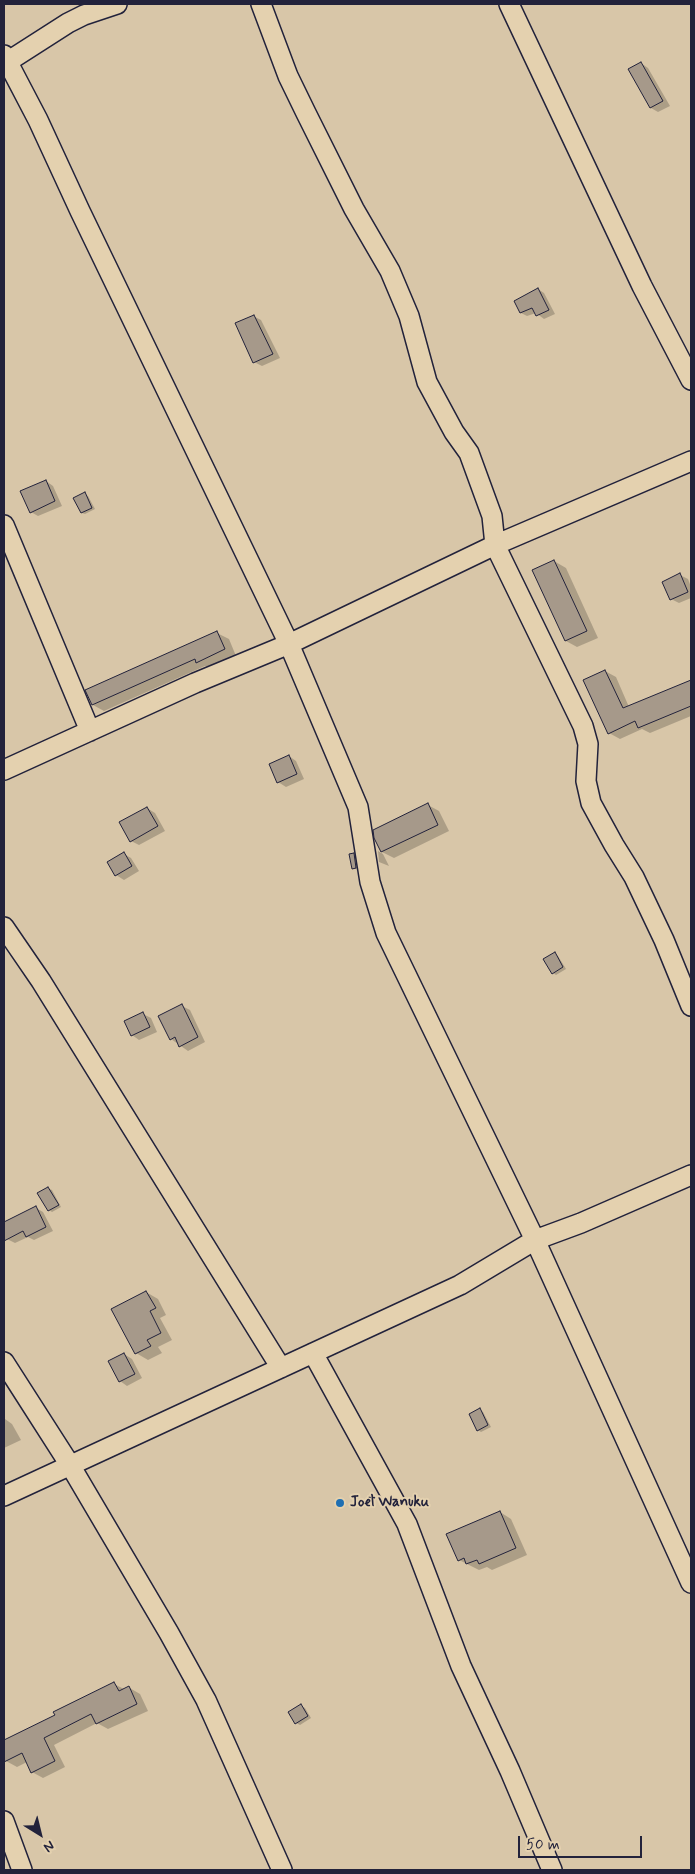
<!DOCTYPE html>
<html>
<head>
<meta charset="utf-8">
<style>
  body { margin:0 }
  #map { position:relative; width:695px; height:1874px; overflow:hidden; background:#d8c6a8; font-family:Mynerve,sans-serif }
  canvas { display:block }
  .frame { position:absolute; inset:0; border:5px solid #22223b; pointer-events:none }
  .north { position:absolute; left:15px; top:1809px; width:50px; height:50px; -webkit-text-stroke:4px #e4d1af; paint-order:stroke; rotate:144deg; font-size:14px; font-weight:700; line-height:20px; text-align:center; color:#22223b }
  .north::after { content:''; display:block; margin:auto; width:18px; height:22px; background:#22223b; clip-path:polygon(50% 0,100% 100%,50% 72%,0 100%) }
  .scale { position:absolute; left:518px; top:1836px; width:124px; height:22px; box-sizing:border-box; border:2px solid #22223b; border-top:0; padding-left:6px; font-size:15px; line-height:18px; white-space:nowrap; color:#22223b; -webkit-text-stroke:4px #e4d1af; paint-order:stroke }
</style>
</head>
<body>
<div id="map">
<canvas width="695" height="1874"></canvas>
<div class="frame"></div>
<div class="north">N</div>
<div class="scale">50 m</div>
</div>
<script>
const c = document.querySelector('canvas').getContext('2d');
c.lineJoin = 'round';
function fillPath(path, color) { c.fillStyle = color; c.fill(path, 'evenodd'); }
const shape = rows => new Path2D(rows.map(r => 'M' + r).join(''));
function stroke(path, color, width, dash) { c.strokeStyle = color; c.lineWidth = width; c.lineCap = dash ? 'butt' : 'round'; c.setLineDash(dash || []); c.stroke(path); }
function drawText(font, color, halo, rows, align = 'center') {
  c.font = font + ' Mynerve,sans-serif'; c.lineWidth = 4; c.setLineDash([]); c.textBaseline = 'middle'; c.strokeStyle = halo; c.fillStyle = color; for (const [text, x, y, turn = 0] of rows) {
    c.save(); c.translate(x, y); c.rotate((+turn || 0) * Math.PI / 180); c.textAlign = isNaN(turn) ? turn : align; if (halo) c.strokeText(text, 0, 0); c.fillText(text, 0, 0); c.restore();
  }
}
const shadow = shape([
  [641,63,648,68,670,106,658,112,651,108],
  [538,289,544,293,555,314,544,319,536,313,527,316,521,313],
  [253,316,261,320,280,358,262,366,254,362],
  [46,481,53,486,62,506,38,516,31,512],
  [85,494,88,496,95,509,85,514,82,513],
  [554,561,566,568,598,638,577,647,566,641],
  [680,575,688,579,691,587,691,598,679,603,671,599],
  [217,633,229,639,236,656,209,668,205,666,104,711,93,705],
  [605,671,616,677,629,707,691,682,691,716,650,733,642,729,620,739,609,733],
  [289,756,296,761,304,779,286,787,278,782],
  [428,805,439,811,449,831,394,858,382,852,389,866,379,862,378,851,383,854,376,838],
  [147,808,155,813,165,831,139,845,131,841],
  [124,854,131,858,139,871,124,880,116,875,109,862],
  [354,854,357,856,359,870,353,868],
  [555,954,558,956,566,969,556,975,553,973],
  [182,1006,190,1010,205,1042,188,1051,171,1039],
  [143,1014,151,1018,157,1032,139,1040,132,1035],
  [48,1188,52,1190,61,1207,52,1212,49,1210],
  [36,1208,43,1212,53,1231,34,1240,28,1237,15,1243,7,1239,4,1232,4,1223],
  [146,1292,158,1299,166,1315,160,1318,172,1340,158,1347,162,1353,148,1360,136,1353],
  [124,1354,132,1359,142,1378,127,1386,120,1381],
  [480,1410,483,1412,491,1427,481,1432,478,1430],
  [5,1419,12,1424,21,1440,4,1448],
  [500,1512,511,1519,527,1555,492,1570,487,1567,479,1570,459,1560],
  [114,1684,124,1689,128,1687,140,1694,148,1711,108,1729,97,1723,54,1745,65,1767,43,1778,32,1772,27,1762,17,1767,6,1761,4,1757,4,1741,56,1716],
  [301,1706,305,1708,311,1718,300,1725,296,1723]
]);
const building = shape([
  [641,62,663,101,650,108,628,69,641,62],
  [538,288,549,310,536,316,532,308,520,313,514,301,538,288],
  [254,315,273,354,253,363,235,323,254,315],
  [46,480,55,501,30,513,20,491,46,480],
  [85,492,92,508,81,513,73,498,85,492],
  [554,560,587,631,565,641,532,570,554,560],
  [680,573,688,592,670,600,662,582,680,573],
  [217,631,225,649,196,663,195,659,92,705,85,690,217,631],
  [605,670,623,708,691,680,691,706,638,728,635,721,608,734,583,680,605,670],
  [289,755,297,774,277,783,269,764,289,755],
  [428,803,438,825,381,852,374,838,373,830,428,803],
  [147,807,158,826,130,842,119,822,147,807],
  [124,852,132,866,115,876,107,862,124,852],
  [354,853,356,868,352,869,349,854,354,853],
  [555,952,563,967,552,974,543,959,555,952],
  [182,1004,198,1037,179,1047,175,1037,170,1040,158,1016,182,1004],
  [143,1012,150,1027,131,1036,124,1021,143,1012],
  [48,1187,59,1205,48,1211,37,1193,48,1187],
  [36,1206,46,1227,26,1237,23,1231,4,1241,4,1222,36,1206],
  [146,1291,156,1308,150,1311,161,1333,147,1340,151,1346,135,1354,111,1309,146,1291],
  [124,1353,135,1374,119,1382,108,1361,124,1353],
  [480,1408,488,1425,477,1431,469,1414,480,1408],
  [500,1511,516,1548,479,1564,477,1560,466,1564,464,1558,458,1561,446,1534,500,1511],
  [114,1682,119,1691,129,1686,137,1704,96,1724,91,1714,44,1738,55,1761,31,1773,22,1753,4,1762,4,1740,55,1715,53,1712,114,1682],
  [301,1704,308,1716,295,1724,288,1712,301,1704]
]);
const minor = shape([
  [261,4,288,76,306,113,354,209,390,271,409,316,427,382,454,432,469,453,492,516,495,545,583,726,588,744,586,781,591,803,614,845,634,877,664,940,691,1006],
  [509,4,642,286,691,380],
  [4,55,38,120,80,211,289,644,358,807,370,882,386,933,535,1240,691,1583],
  [4,64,68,23,84,15,117,4],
  [4,525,90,731],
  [4,770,195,683,289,644,495,545,691,461],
  [4,927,41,981,281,1368],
  [313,1353,407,1524,461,1666,510,1771,552,1870],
  [4,1362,70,1465,169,1633,206,1700,282,1870],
  [4,1496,460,1285,535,1240,581,1223,691,1175],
  [4,1821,22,1870]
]);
const markers = [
  [340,1503,5,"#1f6fb2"]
];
const poiNames = [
  ["Joël Wanuku",350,1503]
];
fillPath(shadow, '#0003');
fillPath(building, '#a6998a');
stroke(building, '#22223b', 1);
stroke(minor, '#22223b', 22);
stroke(minor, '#e4d1af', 19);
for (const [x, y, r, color] of markers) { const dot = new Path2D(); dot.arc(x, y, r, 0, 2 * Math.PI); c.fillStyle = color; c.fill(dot); stroke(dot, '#e4d1af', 2); }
drawText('bold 15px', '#22223b', '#e4d1af', poiNames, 'left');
</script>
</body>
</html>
